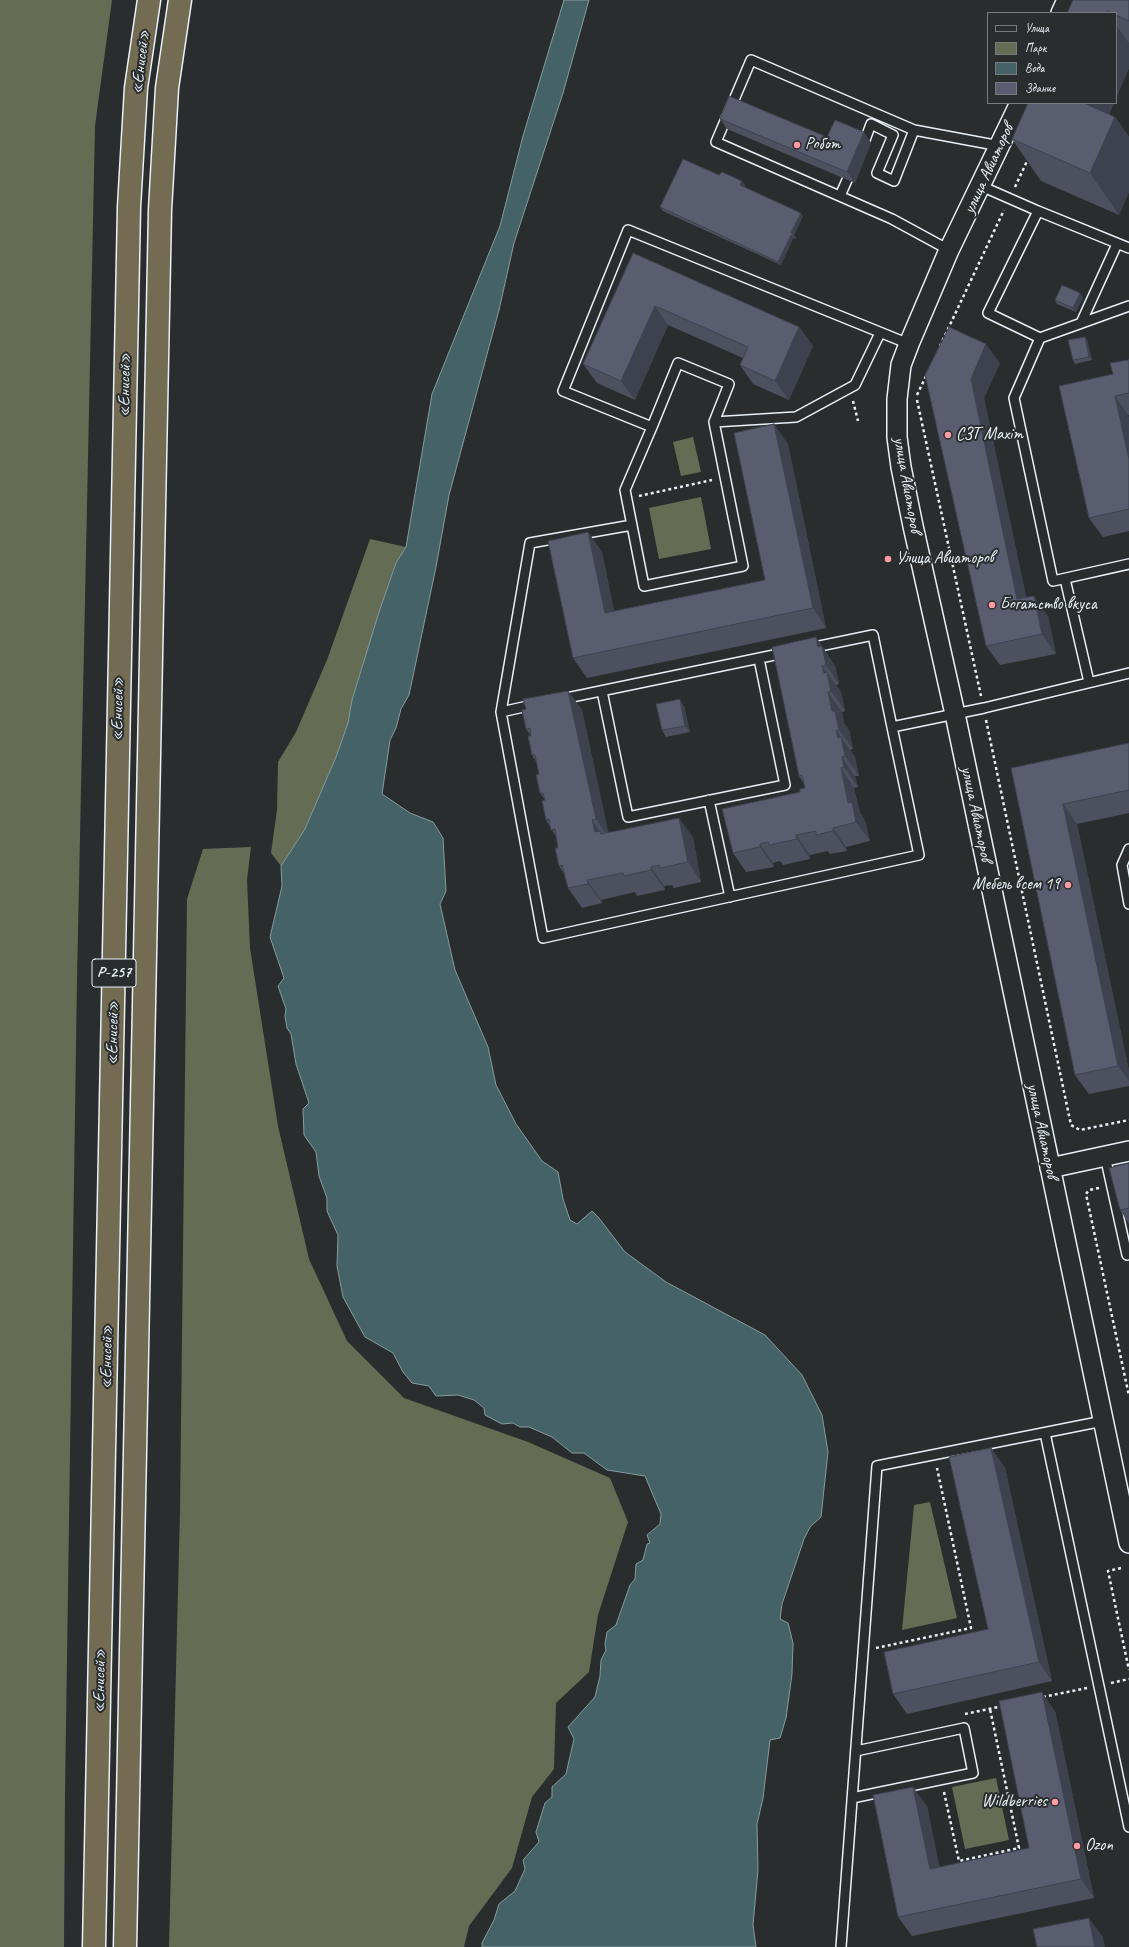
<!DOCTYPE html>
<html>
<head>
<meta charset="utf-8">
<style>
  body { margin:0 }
  #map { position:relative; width:1129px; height:1947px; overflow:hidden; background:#2a2d2e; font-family:Caveat,sans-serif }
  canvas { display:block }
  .legend { position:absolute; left:987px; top:12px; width:130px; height:92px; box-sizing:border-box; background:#2a2d2e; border:1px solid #767b7f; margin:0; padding:5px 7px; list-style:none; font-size:12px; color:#e8f1f8 }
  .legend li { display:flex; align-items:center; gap:8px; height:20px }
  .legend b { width:20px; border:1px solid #767b7f }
</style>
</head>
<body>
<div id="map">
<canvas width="1129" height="1947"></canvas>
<ul class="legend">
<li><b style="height:5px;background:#2a2d2e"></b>Улица</li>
<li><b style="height:11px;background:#646d53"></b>Парк</li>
<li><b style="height:11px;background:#456366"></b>Вода</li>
<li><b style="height:11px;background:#595d6f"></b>Здание</li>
</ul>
</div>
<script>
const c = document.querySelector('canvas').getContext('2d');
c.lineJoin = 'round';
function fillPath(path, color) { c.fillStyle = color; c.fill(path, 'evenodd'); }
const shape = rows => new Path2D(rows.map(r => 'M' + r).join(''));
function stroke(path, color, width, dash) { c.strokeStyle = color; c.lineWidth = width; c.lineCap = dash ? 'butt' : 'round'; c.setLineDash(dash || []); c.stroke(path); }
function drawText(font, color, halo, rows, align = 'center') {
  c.font = font + ' Caveat,sans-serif'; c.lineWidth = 4; c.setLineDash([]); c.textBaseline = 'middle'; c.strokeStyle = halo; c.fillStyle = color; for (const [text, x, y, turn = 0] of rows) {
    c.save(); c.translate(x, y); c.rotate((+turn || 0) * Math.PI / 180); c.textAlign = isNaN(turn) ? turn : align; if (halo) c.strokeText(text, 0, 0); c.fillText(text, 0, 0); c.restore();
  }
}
const green = shape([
  [0,0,112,0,95,126,77,978,65,1793,64,1947,0,1947],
  [693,437,701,472,681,476,673,442],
  [701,497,711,549,659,559,649,508],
  [370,539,406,547,396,563,379,612,352,700,348,723,336,757,305,829,281,866,271,853,277,810,278,762,296,732,327,660],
  [251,847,247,880,250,948,278,1126,309,1259,347,1341,404,1398,528,1442,610,1478,628,1522,598,1615,589,1672,556,1703,554,1769,532,1797,512,1868,469,1926,464,1947,169,1947,180,1511,187,899,203,849],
  [930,1502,957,1618,902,1630,914,1505],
  [996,1778,1009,1840,965,1849,952,1787]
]);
const water = shape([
  [564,0,589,0,563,93,514,243,499,310,449,495,436,567,409,695,401,709,396,728,390,740,382,794,410,813,433,822,443,838,446,891,440,904,455,970,488,1047,496,1085,516,1124,542,1161,558,1172,563,1199,570,1220,577,1224,592,1211,599,1218,625,1252,666,1282,765,1335,802,1375,822,1415,828,1452,821,1517,810,1527,804,1539,782,1604,780,1619,788,1623,793,1643,792,1674,786,1718,780,1738,770,1740,763,1798,757,1824,758,1870,753,1925,756,1947,482,1947,482,1943,494,1920,499,1904,515,1891,525,1869,523,1860,539,1842,536,1832,545,1803,552,1797,552,1787,566,1774,574,1739,568,1727,595,1697,600,1676,601,1660,606,1650,605,1644,607,1632,616,1625,630,1585,635,1579,636,1564,643,1560,647,1544,650,1543,647,1535,660,1524,661,1514,645,1476,607,1470,584,1453,572,1453,552,1437,529,1427,520,1427,513,1423,502,1424,485,1415,484,1408,474,1400,458,1395,436,1396,429,1386,412,1383,403,1372,393,1353,365,1337,343,1297,337,1266,338,1235,327,1211,327,1198,319,1176,316,1152,304,1135,303,1109,309,1103,296,1064,291,1034,287,1028,285,1016,286,1009,278,986,284,978,270,937,282,886,281,866,305,829,336,757,348,723,352,700,379,612,396,563,406,547,432,394,500,226,523,136,564,0]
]);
const path = shape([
  [1015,187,1028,159],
  [940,346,1004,210],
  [917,395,927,374],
  [917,400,981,696],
  [853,401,858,421],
  [639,496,712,480],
  [986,720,1071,1125,1080,1130,1129,1120],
  [1099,1188,1089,1190,1086,1194,1129,1396],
  [1121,1568,1108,1571,1129,1670],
  [876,1648,971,1628,937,1468],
  [1111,1683,1129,1679],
  [1043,1697,1087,1688],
  [965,1714,1003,1706],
  [944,1792,959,1861,1019,1848,990,1709]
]);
const lane = shape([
  [865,140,871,124,893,135,877,173,894,181,914,130],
  [981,186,1038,211,988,313,1040,338,1129,306],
  [840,196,847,180],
  [1038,211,1129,248],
  [949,250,892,219,716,142,751,60,914,130,1000,146],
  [1081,323,1117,244],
  [880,333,855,385,796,417,714,422,729,384,678,363,652,427,563,391,628,230,909,344],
  [1040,338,1014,398,1053,581,1129,564],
  [652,427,625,490,644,586,743,566,714,422],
  [632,525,530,543,501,712,543,938,919,855,892,727],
  [1065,579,1089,682],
  [810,648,873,635,892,727,984,708,1129,673],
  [602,691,628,817,785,785,759,659],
  [562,699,784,653],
  [501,712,537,704],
  [709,800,730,897],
  [1129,849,1122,865,1129,904],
  [1105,1156,1127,1255],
  [1045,1433,1129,1827],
  [852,1798,973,1773,964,1728,856,1751],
  [841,1947,877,1466,1103,1421]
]);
const street = shape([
  [1061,13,1067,0],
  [1020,103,949,250,909,344,901,365,897,399,897,437,901,467,913,526,955,714,1129,1543],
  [1050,1168,1129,1151]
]);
const highway = shape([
  [94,1947,129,207,136,88,149,0],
  [125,1947,160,210,167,88,180,0]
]);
const wall = shape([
  [1129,0,1129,68,1116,98,1116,13,1067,13],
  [1114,103,1109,114,1115,117,1129,137,1129,192,1119,215,1041,181,1012,139],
  [720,119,827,137,871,143,855,183,727,129],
  [719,175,745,185,744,187,803,216,794,235,796,237,795,239,793,238,781,265,663,211,660,207],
  [633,253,799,327,813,346,789,400,753,384,740,365,743,358,668,325,635,400,597,383,583,364],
  [1083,297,1076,312,1057,304,1055,300],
  [1087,340,1092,360,1075,364,1073,360],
  [1129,359,1129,415,1128,415,1129,419,1129,531,1103,537,1089,518,1113,374],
  [1000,363,984,398,1026,597,1048,616,1056,654,1000,665,986,646,925,375],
  [788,444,826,628,587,678,573,658,588,532,602,552,614,611,765,580],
  [816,637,835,666,839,684,836,685,841,692,845,711,842,712,844,723,849,730,853,749,850,750,855,757,859,776,855,776,858,787,854,788,860,813,865,821,870,841,846,847,847,851,830,854,828,851,810,855,810,859,783,865,780,861,773,863,774,867,746,872,733,853,805,788,804,784,799,776],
  [568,691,582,710,608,833,693,837,701,882,674,888,672,885,664,886,665,890,637,896,635,892,601,900,602,903,582,908,568,888,564,874,559,866,558,848,556,837,546,820,545,800,540,793,539,774,537,763,532,755,531,736,526,729,526,709],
  [684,706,690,732,666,737,662,730],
  [1129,743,1129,813,1077,824,1129,1071,1129,1086,1089,1094,1075,1075,1011,768],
  [1129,1163,1129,1224,1120,1210],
  [991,1448,1005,1468,1052,1681,907,1714,893,1694,988,1629],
  [1055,1711,1094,1898,912,1936,898,1917,927,1806,939,1867,1029,1848]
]);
const shadedWall = shape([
  [1116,25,1129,43,1129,68,1116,98],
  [1074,103,1114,103,1098,138],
  [1115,117,1129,137,1129,192,1119,215,1090,173],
  [864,132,871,143,855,183,847,172],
  [742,181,745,185,743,188,740,185],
  [801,213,803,216,794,235,796,237,795,239,791,233],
  [791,235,793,238,781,265,778,262],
  [1080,293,1083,297,1076,312,1073,308],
  [655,306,668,325,635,400,621,381],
  [799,327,813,346,789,400,775,381],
  [1085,337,1087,340,1092,360,1089,357],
  [986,344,1000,363,984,398,1031,619,1017,599,971,379],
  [1115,396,1128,415,1129,419,1129,459],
  [774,424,788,444,826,628,813,608],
  [588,532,602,552,618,633,605,613],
  [1034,596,1048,616,1056,654,1042,634],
  [816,637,835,666,839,684,826,665,818,647],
  [822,666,841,692,845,711,831,691,824,673],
  [568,691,582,710,610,839,596,819],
  [828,692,842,712,844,723,849,730,853,749,839,730,832,711],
  [680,699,684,706,690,732,685,726],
  [836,730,855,757,859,776,845,756,838,738],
  [842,757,855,776,858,787,844,767],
  [841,768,854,788,860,813,865,821,870,841,856,822,848,803],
  [1063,804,1077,824,1129,1071,1129,1081,1118,1066],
  [679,818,693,837,701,882,688,862],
  [592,820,600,832,600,831,614,850,595,832],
  [833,828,846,847,847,851,833,831],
  [796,835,810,855,810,859,797,839],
  [760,844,773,863,774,867,760,847],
  [651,867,664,886,665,890,651,870],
  [587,880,601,900,602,903,588,884],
  [991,1448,1005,1468,1052,1681,1039,1662],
  [1042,1692,1055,1711,1094,1898,1081,1879],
  [913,1787,927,1806,944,1888,930,1869],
  [1089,1918,1103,1937,1105,1947,1095,1947]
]);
const building = shape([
  [1073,0,1129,0,1129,21,1116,15,1116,13,1111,13,1107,11,1106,13,1067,13,1073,0],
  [729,96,827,137,835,120,864,132,847,172,720,119,729,96],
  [1028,103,1084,103,1115,117,1090,173,1012,139,1028,103],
  [683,159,719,175,722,172,742,181,740,185,801,213,791,233,793,234,792,236,791,235,778,262,660,207,683,159],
  [633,253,799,327,775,381,740,365,748,347,655,306,621,381,583,364,633,253],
  [1062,285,1080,293,1073,308,1055,300,1062,285],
  [949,327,986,344,971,379,1017,599,1034,596,1042,634,986,646,925,375,949,327],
  [1085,337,1089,357,1073,360,1068,340,1085,337],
  [1129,359,1129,393,1115,396,1129,459,1129,509,1089,518,1059,386,1113,374,1110,363,1128,360,1129,359],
  [774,424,813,608,573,658,548,541,588,532,605,613,765,580,734,433,774,424],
  [816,637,818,647,822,646,826,665,822,666,824,673,827,672,831,691,828,692,832,711,835,711,839,730,836,730,838,738,841,737,845,756,842,757,844,767,841,768,848,803,852,802,856,822,833,828,833,831,816,835,816,831,796,835,797,839,769,845,768,842,760,844,760,847,733,853,722,809,800,792,800,789,805,788,802,775,799,776,772,647,816,637],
  [568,691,596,819,592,820,595,832,600,831,601,834,679,818,688,862,660,868,659,865,651,867,651,870,624,876,623,873,587,880,588,884,568,888,562,865,559,866,555,848,558,848,555,829,551,830,549,819,546,820,542,801,545,800,543,793,540,793,536,775,539,774,535,755,532,755,528,736,531,736,530,728,526,729,522,710,526,709,523,699,568,691],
  [680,699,685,726,662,730,656,704,680,699],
  [1129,743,1129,790,1063,804,1118,1066,1075,1075,1011,768,1129,743],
  [1129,1163,1129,1208,1120,1210,1109,1168,1129,1163],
  [991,1448,1039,1662,893,1694,884,1652,988,1629,949,1457,991,1448],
  [1042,1692,1081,1879,898,1917,873,1795,913,1787,930,1869,1029,1848,999,1701,1042,1692],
  [1089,1918,1095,1947,1037,1947,1033,1929,1089,1918]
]);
const markers = [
  [797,145,4,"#ff9aa2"],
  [948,435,4,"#ff9aa2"],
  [888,559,4,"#ff9aa2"],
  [992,605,4,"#ff9aa2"],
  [1068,885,4,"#ff9aa2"],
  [1055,1802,4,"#ff9aa2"],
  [1077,1846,4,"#ff9aa2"]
];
const shields = [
  [114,973,44]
];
const shieldNames = [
  ["Р-257",114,973]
];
const streetNames = [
  ["«Енисей»",141,62,-83],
  ["улица Авиаторов",989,169,-65],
  ["«Енисей»",125,385,-89],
  ["улица Авиаторов",907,485,80],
  ["«Енисей»",118,709,-89],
  ["улица Авиаторов",976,814,78],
  ["«Енисей»",113,1033,-89],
  ["улица Авиаторов",1042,1131,78],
  ["«Енисей»",107,1357,-89],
  ["«Енисей»",100,1681,-89]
];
const poiNames = [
  ["Робот",805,145],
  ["СЗТ Maxim",956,435],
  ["Улица Авиаторов",896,559],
  ["Богатство вкуса",1000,605],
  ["Мебель всем 19",1060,885,"right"],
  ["Wildberries",1047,1802,"right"],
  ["Ozon",1085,1846]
];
fillPath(green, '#646d53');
fillPath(water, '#456366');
stroke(water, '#869ca0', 1);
stroke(lane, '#e8f1f8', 12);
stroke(street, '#e8f1f8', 22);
stroke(highway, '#e8f1f8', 25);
stroke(path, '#e8f1f8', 2.5, [3, 3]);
stroke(lane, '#2a2d2e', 9);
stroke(street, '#2a2d2e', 19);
stroke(highway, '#736b52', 22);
fillPath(wall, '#4d505f');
fillPath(shadedWall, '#3e414e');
fillPath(building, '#595d6f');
stroke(building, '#3e414e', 1);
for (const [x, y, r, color] of markers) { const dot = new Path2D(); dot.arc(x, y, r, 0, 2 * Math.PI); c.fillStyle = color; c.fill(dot); stroke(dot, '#2a2d2e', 1.5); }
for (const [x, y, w] of shields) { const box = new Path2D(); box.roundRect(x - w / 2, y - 14, w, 28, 3); c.fillStyle = '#2a2d2e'; c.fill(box); stroke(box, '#e8f1f8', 1); }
drawText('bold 16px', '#e8f1f8', null, shieldNames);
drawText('17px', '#e8f1f8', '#2a2d2e', streetNames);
drawText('17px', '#e8f1f8', '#2a2d2e', poiNames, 'left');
</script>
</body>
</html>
